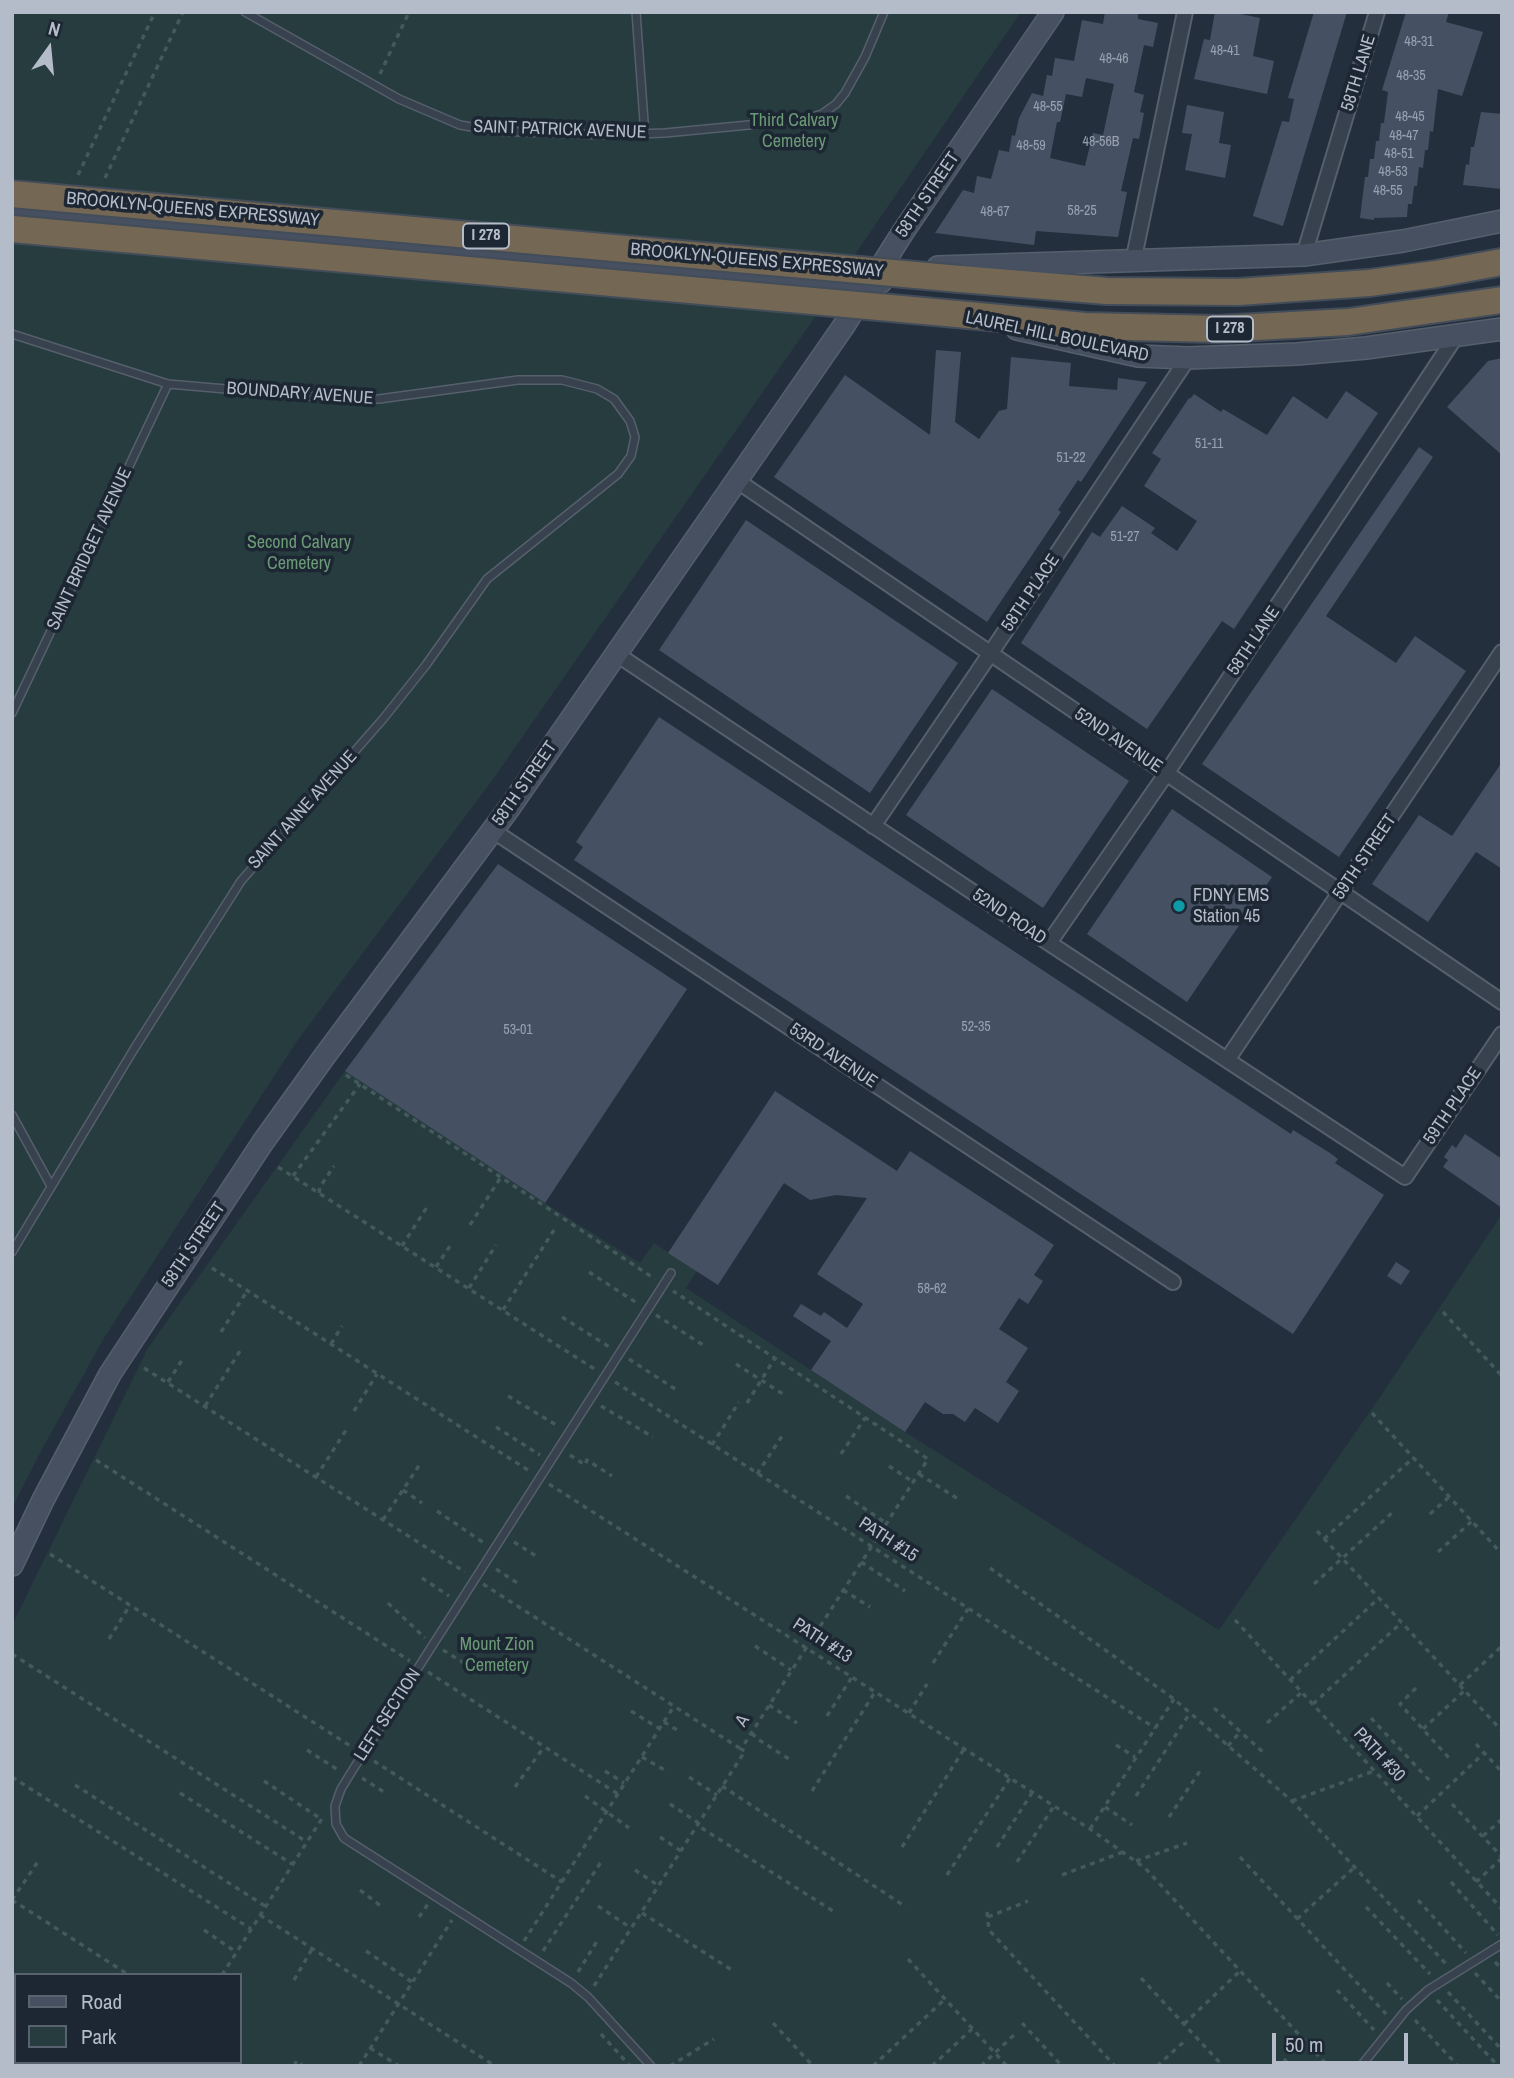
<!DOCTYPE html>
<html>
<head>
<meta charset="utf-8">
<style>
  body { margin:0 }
  #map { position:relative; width:1514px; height:2078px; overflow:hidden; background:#242f3e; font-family:"Archivo Narrow",sans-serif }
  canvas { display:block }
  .frame { position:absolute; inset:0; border:14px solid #b4bcc9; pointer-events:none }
  .legend { position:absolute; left:14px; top:1973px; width:228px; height:91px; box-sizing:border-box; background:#1d2633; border:2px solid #59626f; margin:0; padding:9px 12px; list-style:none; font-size:21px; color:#b4bcc9 }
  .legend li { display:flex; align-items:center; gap:14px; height:35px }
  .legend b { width:35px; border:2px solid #59626f }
  .north { position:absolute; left:14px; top:14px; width:70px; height:70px; -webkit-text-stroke:5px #1d2633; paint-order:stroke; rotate:15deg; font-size:19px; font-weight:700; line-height:28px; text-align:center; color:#b4bcc9 }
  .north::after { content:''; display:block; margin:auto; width:24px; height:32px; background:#b4bcc9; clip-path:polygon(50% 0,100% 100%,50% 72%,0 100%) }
  .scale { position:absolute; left:1272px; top:2033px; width:136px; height:32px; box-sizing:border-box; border:4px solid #b4bcc9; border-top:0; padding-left:9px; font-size:21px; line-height:24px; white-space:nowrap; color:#b4bcc9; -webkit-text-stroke:5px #1d2633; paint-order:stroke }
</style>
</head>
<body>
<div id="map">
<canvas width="1514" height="2078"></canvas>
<div class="frame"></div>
<ul class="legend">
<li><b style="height:9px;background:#465061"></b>Road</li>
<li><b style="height:19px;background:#263c3f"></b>Park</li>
</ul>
<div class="north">N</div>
<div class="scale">50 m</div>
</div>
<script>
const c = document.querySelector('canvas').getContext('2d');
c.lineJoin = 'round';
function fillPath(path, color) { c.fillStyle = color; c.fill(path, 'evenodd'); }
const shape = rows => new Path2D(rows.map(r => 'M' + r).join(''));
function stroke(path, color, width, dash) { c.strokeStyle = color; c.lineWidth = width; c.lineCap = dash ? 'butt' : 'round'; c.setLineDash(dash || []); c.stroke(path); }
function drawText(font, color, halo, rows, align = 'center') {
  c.font = font + ' "Archivo Narrow",sans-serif'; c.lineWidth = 7; c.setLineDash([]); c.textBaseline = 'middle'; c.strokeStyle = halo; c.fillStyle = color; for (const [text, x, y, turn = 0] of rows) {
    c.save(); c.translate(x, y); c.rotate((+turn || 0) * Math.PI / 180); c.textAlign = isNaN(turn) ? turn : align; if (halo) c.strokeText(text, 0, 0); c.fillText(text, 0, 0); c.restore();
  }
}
const green = shape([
  [12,12,1021,12,854,256,12,179],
  [12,238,820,310,491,782,297,1041,104,1338,41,1451,12,1508],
  [345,1071,545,1203,640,1263,654,1243,697,1271,686,1288,905,1432,1219,1630,1382,1394,1502,1214,1502,2066,19,2066,12,2064,12,1625,148,1348],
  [16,1975,240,1975,240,2062,16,2062]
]);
const building = shape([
  [1105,12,1130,12,1138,14,1138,19,1158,23,1153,47,1144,45,1134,92,1144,95,1140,112,1144,113,1139,139,1133,138,1121,191,1127,192,1118,237,1036,231,1034,245,935,233,963,190,974,193,977,176,991,179,999,150,1009,152,1012,135,1015,136,1019,118,1032,93,1043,96,1047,75,1052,76,1055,58,1074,61,1082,20,1103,24],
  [1086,78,1114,84,1103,135,1093,133,1085,166,1050,158,1057,122,1060,122,1066,94,1082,97],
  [1215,12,1231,12,1260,18,1253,56,1274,61,1267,94,1194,79,1204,39,1210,40],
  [1314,12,1347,12,1283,226,1253,216,1282,121,1289,122,1294,99,1288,98],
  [1406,12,1449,12,1446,22,1483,32,1462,96,1438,89,1433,132,1430,131,1428,150,1425,150,1423,168,1419,167,1417,186,1414,186,1412,204,1408,204,1407,217,1374,218,1374,220,1360,218,1365,177,1368,177,1370,159,1374,159,1376,141,1379,141,1381,123,1384,123,1388,92,1382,90],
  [1187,105,1224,112,1219,143,1231,145,1225,178,1185,170,1192,134,1182,133],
  [1481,112,1502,114,1502,189,1463,185,1466,164,1469,165,1471,147,1474,147],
  [936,350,961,352,955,422,979,439,999,411,1007,409,1011,357,1071,363,1069,386,1117,390,1118,378,1147,382,1081,482,1078,480,1058,510,1061,512,987,622,774,477,845,375,930,435],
  [1502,358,1502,455,1447,407,1488,361],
  [1346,391,1378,413,1234,629,1222,621,1147,729,1021,643,1092,532,1100,537,1122,506,1155,528,1151,533,1177,551,1197,521,1144,486,1161,459,1152,453,1189,398,1190,399,1194,394,1221,412,1223,409,1267,435,1293,396,1327,419],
  [1419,447,1433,457,1326,616,1396,663,1415,636,1466,671,1339,857,1202,764],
  [746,520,958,663,870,793,659,650],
  [992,689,1129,781,1043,908,906,815],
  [659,717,1291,1134,1293,1130,1330,1153,1338,1159,1335,1163,1384,1195,1293,1334,574,860,583,847,576,842],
  [1502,762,1502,869,1476,852,1428,922,1372,884,1419,815,1452,836],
  [1172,809,1272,877,1187,1002,1087,934],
  [498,864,687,989,545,1203,345,1071],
  [775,1091,897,1171,910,1151,1054,1245,1034,1275,1043,1281,1028,1304,1019,1298,999,1329,1028,1348,1006,1382,1019,1391,998,1423,975,1408,965,1422,953,1414,943,1414,925,1402,905,1432,811,1370,831,1341,793,1316,801,1304,821,1316,824,1312,847,1328,863,1304,817,1274,867,1198,836,1195,810,1200,784,1183,718,1285,668,1253],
  [1465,1134,1502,1159,1502,1208,1443,1167,1448,1160,1444,1157,1452,1145,1456,1148],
  [1396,1262,1410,1271,1401,1285,1387,1276]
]);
const path = shape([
  [380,74,409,12],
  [78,175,155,12],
  [105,178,183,12],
  [346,1075,655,1279],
  [278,1167,596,1370],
  [293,1176,360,1084],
  [319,1193,320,1187,334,1166],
  [470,1225,501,1177],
  [402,1246,427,1207],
  [436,1267,450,1246],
  [212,1268,531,1472],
  [589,1272,637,1303],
  [469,1288,496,1245],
  [503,1310,554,1230],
  [1443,1312,1502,1376],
  [656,1315,703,1345],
  [562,1317,611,1348],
  [221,1332,247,1291],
  [331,1344,342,1326],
  [629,1359,675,1389],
  [736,1364,783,1394],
  [144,1368,465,1572],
  [168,1382,184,1357],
  [615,1382,1155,1728],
  [508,1396,558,1426],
  [747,1403,775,1358],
  [205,1406,240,1351],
  [601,1406,653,1437],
  [354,1411,377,1374],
  [1372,1413,1502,1554],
  [496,1427,540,1455],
  [712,1445,739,1402],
  [841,1454,865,1418],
  [570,1455,585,1465,587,1460,612,1476],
  [96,1460,410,1661],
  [889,1466,913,1482],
  [757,1474,784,1433],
  [919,1474,958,1499],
  [316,1477,348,1427],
  [549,1484,1090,1829,1145,1868,1328,2066],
  [403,1490,422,1503],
  [846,1496,886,1523],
  [437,1511,484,1543],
  [1430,1514,1449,1497],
  [383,1520,420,1464],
  [1317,1531,1502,1731],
  [1324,1539,1413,1458],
  [514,1542,536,1556],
  [1438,1552,1472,1521],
  [50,1554,352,1747],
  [861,1562,905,1591],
  [990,1568,1174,1699,1292,1801,1448,1966],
  [496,1569,519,1584],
  [422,1578,449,1596],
  [483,1584,741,1749],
  [1314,1584,1394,1511],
  [843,1590,870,1607],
  [388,1603,425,1638],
  [1235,1620,1502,1909],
  [109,1639,130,1605],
  [755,1646,791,1670],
  [443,1650,464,1663],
  [12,1654,307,1842],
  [933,1663,968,1609],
  [428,1672,618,1794],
  [1290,1680,1379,1598],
  [1460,1685,1502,1646],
  [1416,1688,1400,1704,1449,1758],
  [1313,1704,1401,1623],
  [769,1705,797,1723],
  [1214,1708,1264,1753],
  [631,1711,660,1729],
  [909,1713,927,1684],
  [827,1716,852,1677],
  [1371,1718,1430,1781],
  [664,1722,677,1730],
  [1267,1723,1302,1692],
  [1423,1729,1464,1691],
  [752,1733,756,1738,789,1759],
  [1476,1744,1502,1772],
  [1116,1745,1135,1757],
  [1228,1746,1240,1732],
  [307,1750,338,1770],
  [642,1757,668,1772],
  [374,1761,562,1882],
  [605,1771,624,1783],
  [12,1777,251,1929],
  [689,1777,717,1795],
  [362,1778,387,1794],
  [264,1781,321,1819],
  [75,1785,265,1906],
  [722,1786,906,1907],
  [515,1787,544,1747],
  [812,1791,875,1692],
  [180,1793,292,1864],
  [585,1796,629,1828],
  [1136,1796,1190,1713],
  [1292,1801,1374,1771],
  [670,1804,697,1822,700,1827,833,1911],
  [1452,1804,1502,1857],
  [1105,1807,1132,1825],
  [1417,1816,1484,1753],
  [1169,1817,1202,1768],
  [1090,1829,1174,1699],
  [1483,1836,1502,1819],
  [660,1837,681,1851],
  [902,1847,964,1749],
  [997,1847,1032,1793],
  [1240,1857,1386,2014],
  [1136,1861,1187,1843],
  [1017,1862,1054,1806],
  [635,1870,659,1886],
  [947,1875,1010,1778],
  [1062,1875,1123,1852],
  [1451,1882,1498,1935],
  [1476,1882,1502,1858],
  [360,1890,382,1907],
  [12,1900,129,1975],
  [12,1900,39,1860],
  [1418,1900,1466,1953],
  [598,1906,631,1928],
  [1366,1907,1430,1974],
  [987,1912,989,1930,1115,2066],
  [642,1913,735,1972],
  [260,1915,495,2066],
  [419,1917,428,1904],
  [988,1917,1028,1901],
  [1297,1919,1356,1866],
  [204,1930,236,1952],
  [524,1941,674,1706],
  [366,1951,412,1982],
  [543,1951,601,1862],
  [908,1959,1007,2066],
  [1495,1962,1502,1969],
  [578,1972,599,1938],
  [1475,1973,1502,2002],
  [222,1975,323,1817],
  [1141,1978,1223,2066],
  [294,1980,312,1949],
  [1387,1983,1402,1999],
  [594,1986,745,1751,741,1749,928,1459,673,1291],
  [1337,1990,1374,2030],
  [1448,1992,1502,2050],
  [1437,2000,1498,2066],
  [1415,2020,1458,2066],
  [12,2023,16,2018],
  [773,2023,813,2066],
  [1022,2023,1062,2066],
  [1184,2024,1240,1971],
  [601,2034,630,2066],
  [370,2048,399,2066],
  [12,2058,16,2059],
  [1284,2059,1290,2066],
  [27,2062,40,2066],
  [163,2066,165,2062],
  [295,2066,296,2061,303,2066],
  [359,2066,452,1920],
  [670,2066,714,2039],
  [873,2066,945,1999],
  [932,2066,972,2029],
  [981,2066,1015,2034],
  [1157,2066,1187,2039]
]);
const lane = shape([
  [245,12,399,99,460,125,495,131,607,135,665,133,801,120,822,114,836,104,845,93,865,57,884,12],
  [636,12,645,135],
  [12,334,168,384,342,399,379,399,518,380,562,380,597,389,614,399,630,421,635,437,631,456,618,474,487,579,426,665,383,719,241,881,134,1049,12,1252],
  [12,713,168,384],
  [12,1115,51,1186],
  [651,2066,588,1997,571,1983,344,1838,336,1824,335,1806,341,1789,352,1771,671,1273],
  [1361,2066,1406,2010,1428,1990,1502,1944]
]);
const street = shape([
  [1304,255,1377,12],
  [1133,262,1185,12],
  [736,480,1502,1002],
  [615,653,1049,943,1405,1177,1502,1034],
  [873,826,990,654,1188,358],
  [492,830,1173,1282],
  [1049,943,1166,774,1456,336],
  [1227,1060,1502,652]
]);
const secondary = shape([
  [12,209,869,286,881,282],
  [938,267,1304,255,1403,241,1502,221],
  [1017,329,1138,356,1188,358,1297,354,1366,348,1502,329],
  [12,1565,43,1500,110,1374,263,1142,324,1057,510,807,843,327,903,232,1053,12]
]);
const highway = shape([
  [960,279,1107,291,1238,292,1369,283,1436,274,1502,262],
  [957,314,1085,326,1218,329,1348,322,1502,300]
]);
const highwayBridge = shape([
  [12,194,960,279],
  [12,229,957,314]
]);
const markers = [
  [1179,906,7,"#0f9aa8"]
];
const numberNames = [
  ["48-31",1419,42],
  ["48-41",1225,51],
  ["48-46",1114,59],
  ["48-35",1411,76],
  ["48-55",1048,107],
  ["48-45",1410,117],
  ["48-47",1404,136],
  ["48-56B",1101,142],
  ["48-59",1031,146],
  ["48-51",1399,154],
  ["48-53",1393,172],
  ["48-55",1388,191],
  ["58-25",1082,211],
  ["48-67",995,212],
  ["51-11",1209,444],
  ["51-22",1071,458],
  ["51-27",1125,537],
  ["52-35",976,1027],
  ["53-01",518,1030],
  ["58-62",932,1289]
];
const shields = [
  [486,236,46],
  [1230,329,46]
];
const shieldNames = [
  ["I 278",486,236],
  ["I 278",1230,329]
];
const streetNames = [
  ["58TH LANE",1359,73,-73],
  ["SAINT PATRICK AVENUE",560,130,2],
  ["58TH STREET",928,195,-56],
  ["BROOKLYN-QUEENS EXPRESSWAY",193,210,5],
  ["BROOKLYN-QUEENS EXPRESSWAY",757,261,5],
  ["LAUREL HILL BOULEVARD",1057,337,12],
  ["BOUNDARY AVENUE",300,394,4],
  ["SAINT BRIDGET AVENUE",90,549,-65],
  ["58TH PLACE",1031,593,-56],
  ["58TH LANE",1254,641,-56],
  ["52ND AVENUE",1118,741,34],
  ["58TH STREET",525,784,-55],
  ["SAINT ANNE AVENUE",303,810,-48],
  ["59TH STREET",1365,857,-56],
  ["52ND ROAD",1009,917,34],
  ["53RD AVENUE",833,1056,34],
  ["59TH PLACE",1453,1106,-56],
  ["58TH STREET",194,1245,-56],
  ["PATH #15",888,1540,33],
  ["PATH #13",822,1641,33],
  ["LEFT SECTION",388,1715,-57],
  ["A",743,1721,-57],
  ["PATH #30",1379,1755,47]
];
const parkNames = [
  ["Third Calvary",794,121],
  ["Cemetery",794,142],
  ["Second Calvary",299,543],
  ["Cemetery",299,564],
  ["Mount Zion",497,1645],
  ["Cemetery",497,1666]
];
const poiNames = [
  ["FDNY EMS",1193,896],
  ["Station 45",1193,917]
];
fillPath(green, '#263c3f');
fillPath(building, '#455162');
stroke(lane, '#565f6c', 10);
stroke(street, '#565f6c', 18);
stroke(secondary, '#565f6c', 24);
stroke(highway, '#434c59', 30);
stroke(path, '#44595c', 3.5, [5, 5]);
stroke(lane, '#38414e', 7);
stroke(street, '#38414e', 14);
stroke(secondary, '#465061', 21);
stroke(highway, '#746855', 26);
stroke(highwayBridge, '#434c59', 30, []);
stroke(highwayBridge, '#746855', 26);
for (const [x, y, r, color] of markers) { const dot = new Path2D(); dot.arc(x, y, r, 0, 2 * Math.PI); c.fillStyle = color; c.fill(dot); stroke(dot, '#1d2633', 2.5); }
drawText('14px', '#98a1af', null, numberNames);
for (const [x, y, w] of shields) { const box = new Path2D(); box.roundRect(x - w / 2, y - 12.5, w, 25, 5); c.fillStyle = '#1d2633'; c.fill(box); stroke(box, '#b4bcc9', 2); }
drawText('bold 16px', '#b4bcc9', null, shieldNames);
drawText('18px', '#b4bcc9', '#1d2633', streetNames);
drawText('18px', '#6b9a76', '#1d2633', parkNames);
drawText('18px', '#b4bcc9', '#1d2633', poiNames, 'left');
</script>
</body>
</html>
